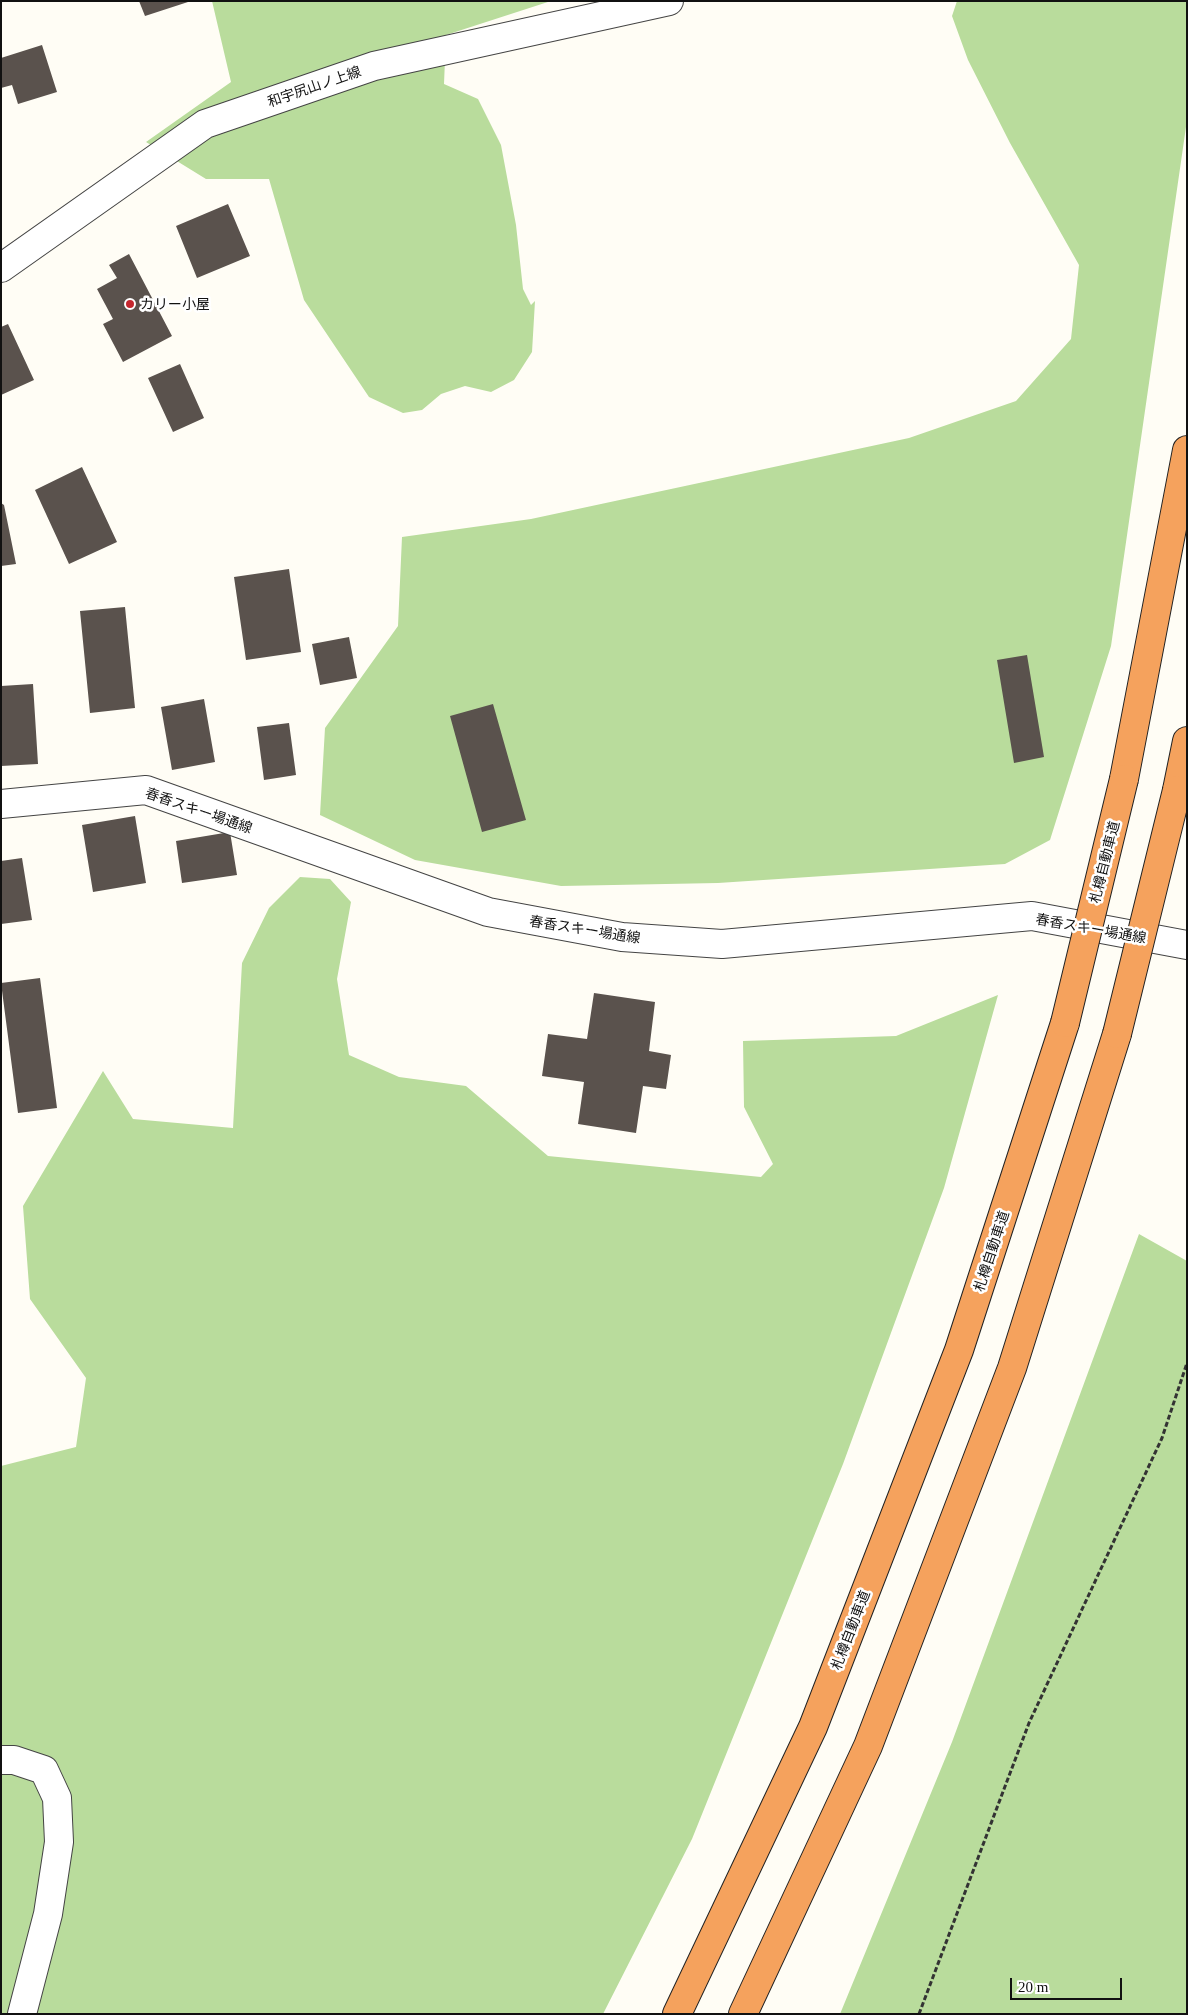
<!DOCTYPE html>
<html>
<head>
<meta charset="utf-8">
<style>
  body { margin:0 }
  #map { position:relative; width:1188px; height:2015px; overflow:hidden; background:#fffdf5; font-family:Georgia,serif }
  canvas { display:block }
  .frame { position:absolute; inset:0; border:2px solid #111; pointer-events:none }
  .scale { position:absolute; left:1010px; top:1978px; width:112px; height:22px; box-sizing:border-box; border:2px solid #111; border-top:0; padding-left:6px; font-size:15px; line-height:18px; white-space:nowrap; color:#111; -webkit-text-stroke:4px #fff; paint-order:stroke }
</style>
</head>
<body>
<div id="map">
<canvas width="1188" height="2015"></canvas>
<div class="frame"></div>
<div class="scale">20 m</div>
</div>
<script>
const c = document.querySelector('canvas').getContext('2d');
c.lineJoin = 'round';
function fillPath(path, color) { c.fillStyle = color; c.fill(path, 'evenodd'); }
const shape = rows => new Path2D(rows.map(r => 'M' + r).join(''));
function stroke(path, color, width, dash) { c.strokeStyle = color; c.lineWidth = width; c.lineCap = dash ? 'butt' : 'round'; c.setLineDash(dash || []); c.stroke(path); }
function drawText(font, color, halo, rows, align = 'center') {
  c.font = font + ' Georgia,"Noto Sans JP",serif'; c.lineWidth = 5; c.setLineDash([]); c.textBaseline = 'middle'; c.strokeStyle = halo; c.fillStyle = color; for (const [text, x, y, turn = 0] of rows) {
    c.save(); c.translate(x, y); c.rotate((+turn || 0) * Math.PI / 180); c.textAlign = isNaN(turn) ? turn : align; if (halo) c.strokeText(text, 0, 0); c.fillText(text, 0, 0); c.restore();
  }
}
const forest = shape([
  [212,1,551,1,446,35,444,84,478,99,501,145,516,225,523,289,531,305,535,301,532,352,514,380,491,392,465,386,441,394,422,410,403,413,369,397,304,300,269,179,206,179,146,142,231,82],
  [957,1,1187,1,1187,120,1111,646,1050,840,1005,864,718,883,561,886,415,860,320,815,325,728,398,626,402,537,531,519,909,438,1016,401,1071,339,1079,265,1010,143,968,60,952,16],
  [300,877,330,879,351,902,337,979,349,1055,399,1077,466,1086,548,1156,761,1177,773,1164,744,1107,743,1041,896,1036,998,995,944,1188,843,1464,692,1839,603,2014,1,2014,1,1466,76,1447,86,1378,30,1299,23,1206,103,1071,133,1119,233,1128,242,963,269,908],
  [1139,1234,1187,1261,1187,2014,840,2014,952,1742]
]);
const building = shape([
  [139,1,188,1,188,2,145,16],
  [42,45,57,92,18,104,12,85,1,88,1,58],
  [228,204,250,256,197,278,176,226],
  [129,254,172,336,123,362,103,324,113,319,97,289,117,278,109,265],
  [8,324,34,380,1,395,1,327],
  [180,364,204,418,173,432,148,378],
  [82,467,117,542,69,564,35,490],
  [1,503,4,505,16,564,1,566],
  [289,569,301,652,246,660,234,577],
  [125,607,135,708,90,713,80,611],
  [349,637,357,678,320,685,312,644],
  [1027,655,1044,757,1014,763,997,660],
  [33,684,38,764,1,766,1,686],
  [204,699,215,762,172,770,161,707],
  [493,704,526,820,482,832,450,716],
  [289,723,296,775,264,780,257,727],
  [135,816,146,883,93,892,82,825],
  [230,832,237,875,182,883,176,841],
  [22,858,32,920,1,924,1,861],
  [40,978,57,1108,18,1113,1,983],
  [594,993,655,1002,649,1051,671,1055,666,1089,643,1086,636,1133,578,1124,584,1082,542,1076,548,1034,587,1039]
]);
const path = shape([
  [919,2014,1029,1723,1162,1438,1187,1363]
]);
const minor = shape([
  [1,268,205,124,374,66,669,1],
  [1,804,146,790,488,912,622,937,722,944,1032,916,1187,945],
  [1,1760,14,1760,44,1770,57,1798,59,1842,48,1914,22,2014]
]);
const motorway = shape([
  [1124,779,1187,450],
  [1177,790,1187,741],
  [677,2014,813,1727,959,1350,1065,1023],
  [743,2014,868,1746,1012,1368,1117,1034]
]);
const motorwayBridge = shape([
  [1065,1023,1124,779],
  [1117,1034,1177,790]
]);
const markers = [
  [130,304,5,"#c4262e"]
];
const streetNames = [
  ["和宇尻山ノ上線",314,86,-19],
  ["春香スキー場通線",199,810,19],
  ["札樽自動車道",1104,862,-76],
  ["春香スキー場通線",1091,928,10],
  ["春香スキー場通線",585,929,9],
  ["札樽自動車道",991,1251,-72],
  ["札樽自動車道",850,1630,-69]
];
const poiNames = [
  ["カリー小屋",140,304]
];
fillPath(forest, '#b9dc9c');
fillPath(building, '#5a524d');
stroke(minor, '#444', 30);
stroke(motorway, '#222', 30);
stroke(path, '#333', 3, [5, 2.5]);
stroke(minor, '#fff', 28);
stroke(motorway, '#f5a25d', 28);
stroke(motorwayBridge, '#222', 30, []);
stroke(motorwayBridge, '#f5a25d', 28);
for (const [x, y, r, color] of markers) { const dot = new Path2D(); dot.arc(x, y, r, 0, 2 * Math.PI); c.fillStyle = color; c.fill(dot); stroke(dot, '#fff', 2); }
drawText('14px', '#111', '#fff', streetNames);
drawText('14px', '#111', '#fff', poiNames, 'left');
</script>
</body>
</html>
